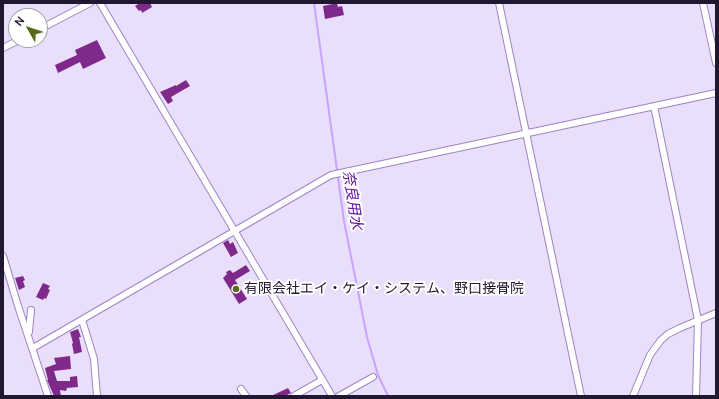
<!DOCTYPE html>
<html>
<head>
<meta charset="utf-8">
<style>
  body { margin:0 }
  #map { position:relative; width:719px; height:399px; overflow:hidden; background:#e9dffb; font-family:Manrope,sans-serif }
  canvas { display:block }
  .frame { position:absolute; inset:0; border:4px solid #221730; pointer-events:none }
  .north { position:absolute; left:8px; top:8px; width:40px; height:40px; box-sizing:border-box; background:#fff; border:1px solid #a7a2ac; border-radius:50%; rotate:309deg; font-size:11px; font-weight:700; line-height:16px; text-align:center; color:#221730 }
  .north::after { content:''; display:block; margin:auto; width:14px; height:18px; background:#576c1a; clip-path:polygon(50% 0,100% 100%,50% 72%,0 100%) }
</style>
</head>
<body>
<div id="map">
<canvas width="719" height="399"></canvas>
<div class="frame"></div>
<div class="north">N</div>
</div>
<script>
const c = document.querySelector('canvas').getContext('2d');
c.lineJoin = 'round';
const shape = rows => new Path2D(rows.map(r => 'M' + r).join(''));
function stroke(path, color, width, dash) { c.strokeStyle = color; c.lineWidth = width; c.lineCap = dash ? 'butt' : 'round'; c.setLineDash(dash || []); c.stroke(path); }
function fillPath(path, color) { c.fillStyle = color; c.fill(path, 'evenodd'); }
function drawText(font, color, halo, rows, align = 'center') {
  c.font = font + ' Manrope,"Noto Sans JP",sans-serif'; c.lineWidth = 4; c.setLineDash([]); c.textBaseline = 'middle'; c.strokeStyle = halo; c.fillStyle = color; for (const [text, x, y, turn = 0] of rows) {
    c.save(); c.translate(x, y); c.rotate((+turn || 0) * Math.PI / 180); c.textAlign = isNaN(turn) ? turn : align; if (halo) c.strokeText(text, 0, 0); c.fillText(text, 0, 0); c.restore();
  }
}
const stream = shape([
  [314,3,344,221,367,337,378,375,388,396]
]);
const building = shape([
  [140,3,150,3,152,7,142,13,141,10,139,11,135,6],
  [337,3,338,7,342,6,344,15,325,19,323,6],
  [97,40,106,58,83,69,80,62,58,73,55,65,77,55,75,50],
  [186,80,190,86,171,97,173,101,168,104,160,92,176,85,176,86],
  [228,240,230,244,233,242,238,253,231,257,223,243],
  [246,265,250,271,235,280,247,299,239,304,223,278,227,274,226,272,230,270,233,273],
  [23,276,25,280,23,281,25,287,19,290,15,278],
  [43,283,50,286,48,289,50,290,46,299,44,298,43,300,36,297],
  [78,329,81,337,79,337,82,352,74,354,72,344,73,343,70,332],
  [70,356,71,369,54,371,57,381,70,381,70,377,77,376,78,387,67,388,66,391,60,390,61,396,54,396,47,380,48,380,45,368,56,364,54,358],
  [288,388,291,393,285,396,271,396]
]);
const minor = shape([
  [100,3,332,396],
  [499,3,581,396],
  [703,3,716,63],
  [40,29,90,3],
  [3,48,19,40],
  [654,106,698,320,696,396],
  [3,256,18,306,48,396],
  [82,320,94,359,97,396],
  [29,332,31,310],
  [33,348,331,175,716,93],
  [241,389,246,396],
  [294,396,322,380],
  [339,396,373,377],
  [633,396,650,355,661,340,668,334,680,328,716,313]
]);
const markers = [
  [236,289,4,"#576c1a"]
];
const poiNames = [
  ["有限会社エイ・ケイ・システム、野口接骨院",244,289]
];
const waterNames = [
  ["奈良用水",352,200,81]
];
stroke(stream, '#c9a3fe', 2);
fillPath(building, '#7f2a8a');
stroke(minor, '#9e84c4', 8);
stroke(minor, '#fff', 6);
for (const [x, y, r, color] of markers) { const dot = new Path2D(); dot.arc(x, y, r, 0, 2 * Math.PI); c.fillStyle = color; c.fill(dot); stroke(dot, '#fff', 1.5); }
drawText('14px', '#221730', '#fff', poiNames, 'left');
drawText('italic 15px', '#62169e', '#fff', waterNames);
</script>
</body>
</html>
